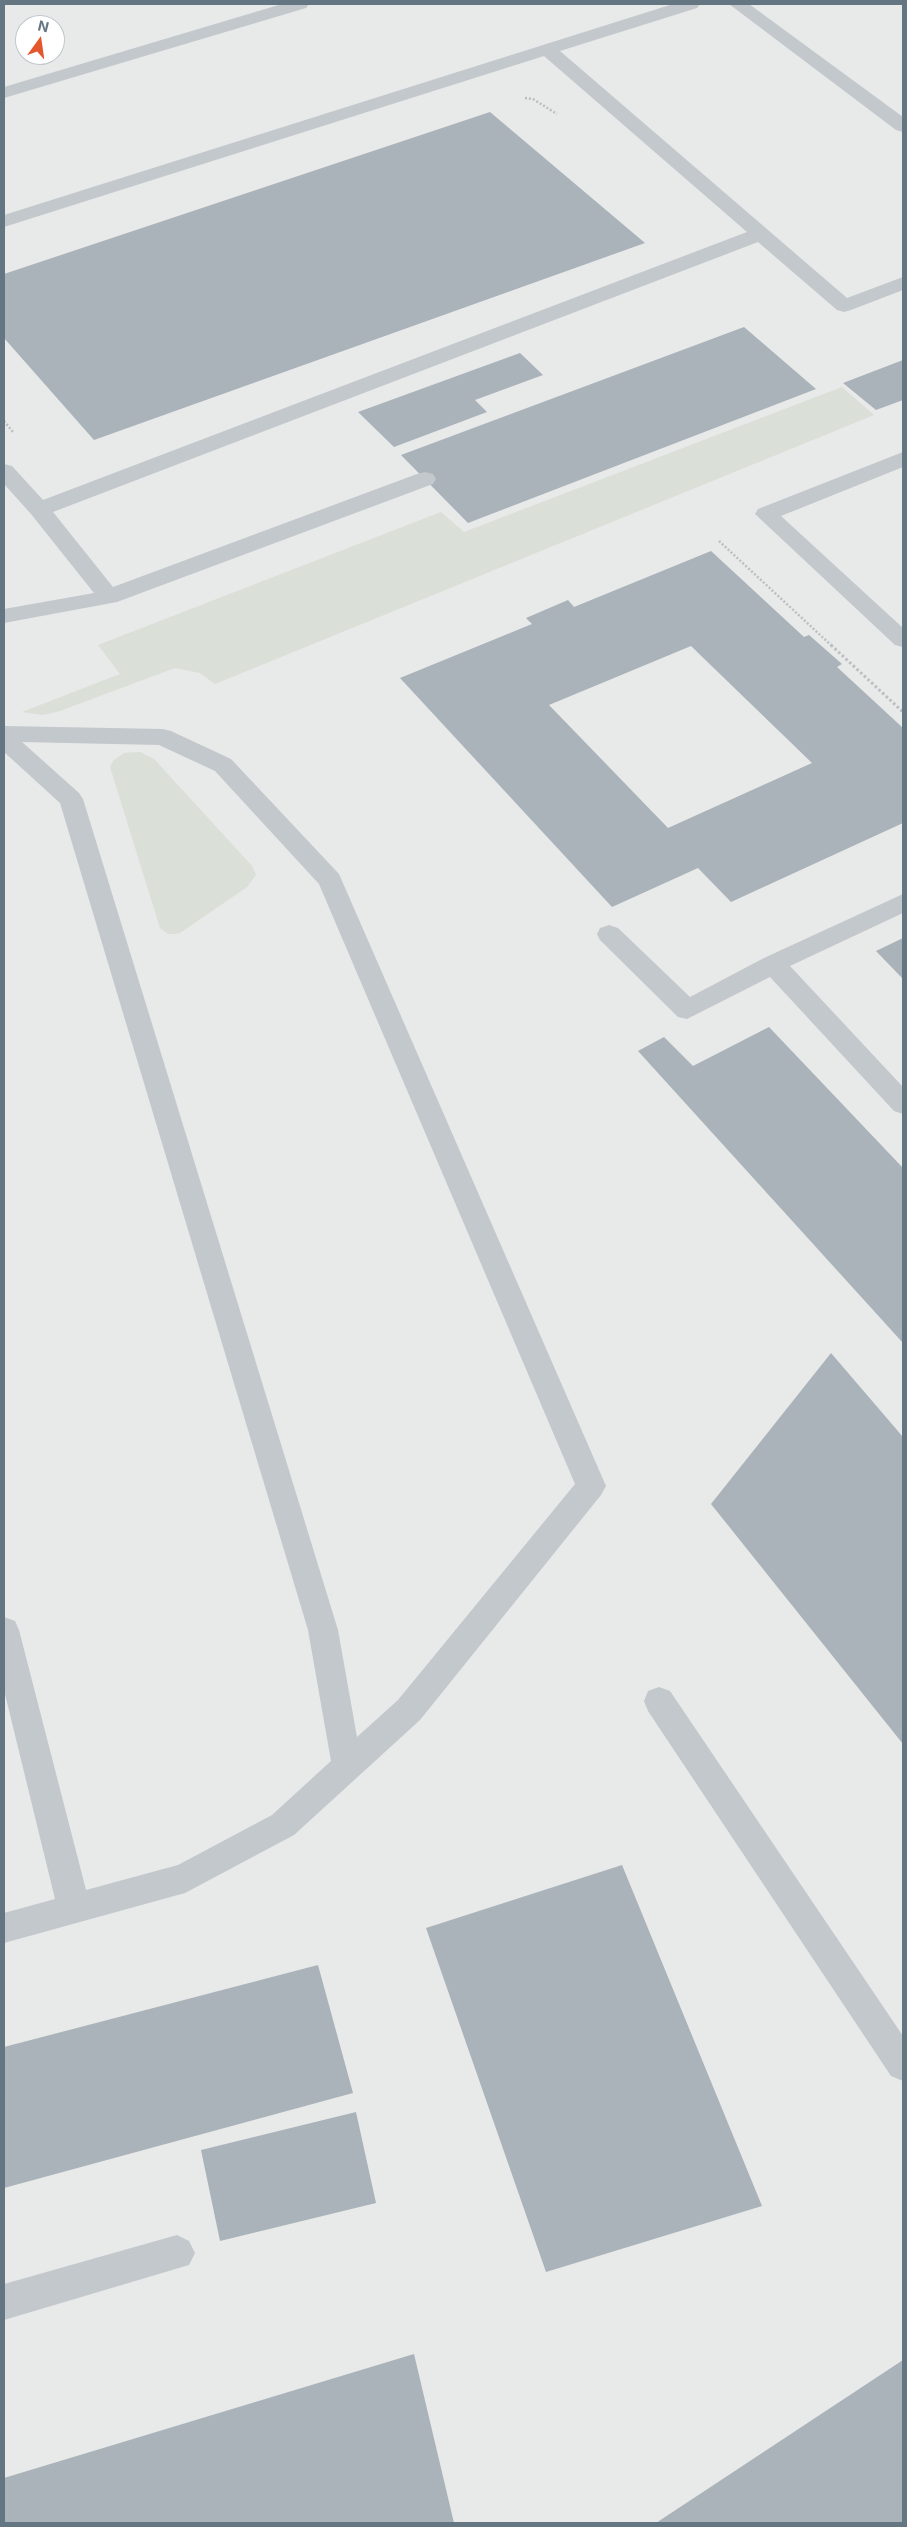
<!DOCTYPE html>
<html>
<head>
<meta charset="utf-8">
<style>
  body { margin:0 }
  #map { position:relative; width:907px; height:2527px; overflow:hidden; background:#fafaf8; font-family:Inter,sans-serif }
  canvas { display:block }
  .frame { position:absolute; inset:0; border:5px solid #657683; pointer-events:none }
  .north { position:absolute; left:15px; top:15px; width:50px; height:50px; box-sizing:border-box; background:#fff; border:1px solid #c1c8cd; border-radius:50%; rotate:14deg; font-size:14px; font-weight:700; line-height:20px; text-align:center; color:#657683 }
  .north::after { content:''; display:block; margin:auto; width:18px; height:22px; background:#e4572e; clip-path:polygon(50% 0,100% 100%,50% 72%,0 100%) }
</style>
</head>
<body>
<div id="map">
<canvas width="907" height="2527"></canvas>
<div class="frame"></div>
<div class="north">N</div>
</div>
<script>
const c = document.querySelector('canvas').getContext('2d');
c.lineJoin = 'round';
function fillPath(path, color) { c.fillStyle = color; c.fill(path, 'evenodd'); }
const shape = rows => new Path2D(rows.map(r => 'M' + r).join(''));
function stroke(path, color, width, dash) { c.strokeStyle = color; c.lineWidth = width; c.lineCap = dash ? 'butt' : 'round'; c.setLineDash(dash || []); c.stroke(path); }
const built = shape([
  [4,4,903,4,903,2523,4,2523],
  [25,25,55,25,55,55,25,55]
]);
const green = shape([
  [842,387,874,415,215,684,200,673,175,668,57,712,43,715,22,712,120,674,98,645,441,512,464,532],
  [140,752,154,759,252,866,256,875,247,887,180,933,175,934,168,934,160,928,110,767,113,761,124,753]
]);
const building = shape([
  [490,112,645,243,94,440,4,338,4,274],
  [744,327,816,389,468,523,401,455],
  [520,353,543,375,475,400,487,412,394,447,358,412],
  [903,360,903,400,876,410,843,383],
  [711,551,804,637,809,635,842,664,837,667,903,728,903,823,731,902,698,868,612,907,400,678,532,624,526,618,568,600,574,607],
  [691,646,812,763,668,828,549,705],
  [903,938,903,979,876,951],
  [769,1027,903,1168,903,1343,638,1051,664,1037,693,1066],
  [831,1353,903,1437,903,1744,711,1504],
  [622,1865,762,2206,546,2272,426,1928],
  [318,1965,353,2093,4,2188,4,2047],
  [356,2112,376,2203,220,2241,201,2150],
  [414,2354,454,2523,4,2523,4,2478],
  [903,2360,903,2523,656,2523]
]);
const pathFar1 = shape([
  [525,98,533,99,557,114],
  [4,421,13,432],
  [719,541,832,646]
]);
const path = shape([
  [831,645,903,712]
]);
const lane = shape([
  [282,4,309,4,306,8,4,98,4,87,282,4],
  [673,4,700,4,697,8,560,51,847,298,903,277,903,290,851,310,844,312,837,310,758,242,53,512,113,587,417,474,425,472,433,474,436,479,433,484,117,602,4,623,4,609,94,593,31,514,4,484,4,464,12,466,43,500,747,232,544,56,4,227,4,215,673,4],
  [729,4,749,4,903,117,903,132,896,130,729,4],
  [903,452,903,467,781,516,903,628,903,647,895,645,755,514,758,509,903,452],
  [4,726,163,729,171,731,231,759,339,874,606,1486,601,1495,420,1720,294,1835,185,1893,4,1943,4,1913,55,1899,4,1690,4,1617,15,1621,19,1630,86,1890,178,1865,272,1815,331,1761,308,1630,60,803,4,752,4,726],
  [22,742,159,745,215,771,319,884,575,1484,398,1700,357,1737,338,1630,83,799,79,793,22,742],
  [903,894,903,913,790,966,903,1087,903,1114,894,1111,770,977,687,1019,678,1017,600,940,597,934,600,928,609,925,618,928,690,997,764,958,903,894],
  [659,1687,670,1691,903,2036,903,2081,891,2076,648,1711,644,1701,648,1691,659,1687],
  [177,2235,189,2241,195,2253,189,2265,4,2320,4,2284,177,2235]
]);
fillPath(built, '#e8e9e9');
fillPath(green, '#dadfd7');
fillPath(building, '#aab3b9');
stroke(pathFar1, '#bbbfc2', 2.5, [2, 2]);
stroke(path, '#bbbfc2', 3, [2.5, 2.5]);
fillPath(lane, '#c3c8cc');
</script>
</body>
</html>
